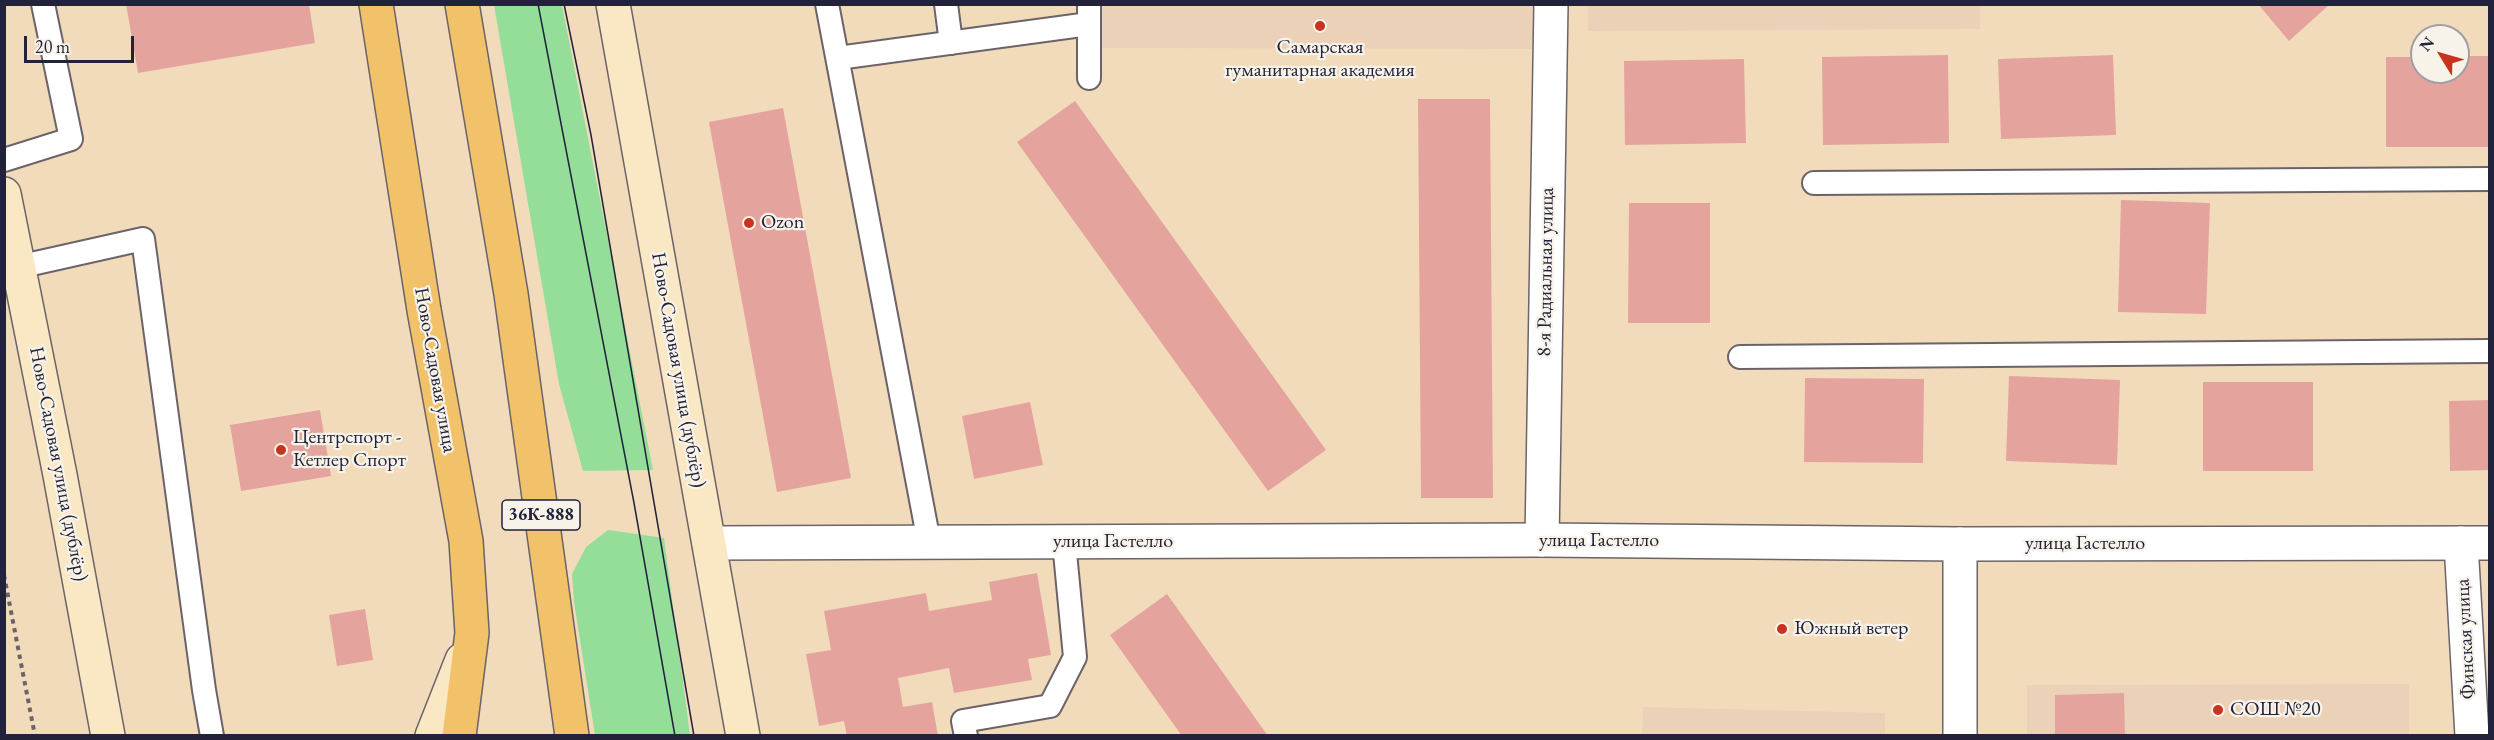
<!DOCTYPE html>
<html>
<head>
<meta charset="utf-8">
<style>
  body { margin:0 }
  #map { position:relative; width:2494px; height:740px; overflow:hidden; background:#f2dbbb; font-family:"EB Garamond",serif }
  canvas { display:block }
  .frame { position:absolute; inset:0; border:6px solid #22223b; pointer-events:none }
  .north { position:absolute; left:2410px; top:24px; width:60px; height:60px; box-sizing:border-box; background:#f7f3e8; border:2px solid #a29fa3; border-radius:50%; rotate:307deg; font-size:16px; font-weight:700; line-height:24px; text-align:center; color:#22223b }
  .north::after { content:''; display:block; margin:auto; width:21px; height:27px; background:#c8321e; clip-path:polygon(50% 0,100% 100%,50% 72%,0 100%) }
  .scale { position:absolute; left:24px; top:36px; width:110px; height:27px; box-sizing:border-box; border:3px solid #22223b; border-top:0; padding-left:8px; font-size:18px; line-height:21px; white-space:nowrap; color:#22223b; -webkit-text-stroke:4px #f7f3e8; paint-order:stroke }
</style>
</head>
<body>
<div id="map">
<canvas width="2494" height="740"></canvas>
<div class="frame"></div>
<div class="north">N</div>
<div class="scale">20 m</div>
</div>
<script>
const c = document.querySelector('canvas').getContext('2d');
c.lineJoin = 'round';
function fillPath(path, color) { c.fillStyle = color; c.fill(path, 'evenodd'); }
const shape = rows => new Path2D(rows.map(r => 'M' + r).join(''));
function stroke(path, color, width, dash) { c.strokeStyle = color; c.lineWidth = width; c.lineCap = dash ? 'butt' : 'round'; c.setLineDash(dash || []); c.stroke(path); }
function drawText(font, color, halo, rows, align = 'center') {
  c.font = font + ' "EB Garamond",serif'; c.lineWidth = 4.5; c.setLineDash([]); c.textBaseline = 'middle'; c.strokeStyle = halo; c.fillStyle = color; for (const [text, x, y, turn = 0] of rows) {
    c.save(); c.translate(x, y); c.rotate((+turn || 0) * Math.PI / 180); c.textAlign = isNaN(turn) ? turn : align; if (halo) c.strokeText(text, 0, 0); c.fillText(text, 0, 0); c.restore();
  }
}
const built = shape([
  [1098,5,1542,5,1542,49,1098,48],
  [1588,5,1980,5,1980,29,1588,31],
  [2409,684,2409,735,2027,735,2027,685],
  [1643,707,1885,713,1885,735,1642,735]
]);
const green = shape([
  [494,5,562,5,653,470,583,471,559,384],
  [608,530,664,538,690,735,595,735,574,602,572,574,586,547]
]);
const building = shape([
  [126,4,309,4,315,43,138,73],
  [2258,4,2330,4,2289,41],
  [1948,55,1949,143,1823,145,1822,57],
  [2113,55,2116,135,2001,139,1998,59],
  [2458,56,2490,56,2490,147,2386,147,2386,57,2422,57,2422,72,2458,72],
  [1744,59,1746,143,1625,145,1624,61],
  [1418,99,1490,99,1493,498,1421,498],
  [1075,101,1326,450,1268,491,1017,142],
  [783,108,851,478,777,492,709,122],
  [2121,200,2210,203,2206,314,2118,312],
  [1629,203,1710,203,1710,323,1628,323],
  [2009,376,2120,380,2117,465,2006,461],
  [1805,378,1924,379,1923,463,1804,462],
  [2203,382,2313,382,2313,471,2203,471],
  [2490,400,2490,470,2450,471,2449,401],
  [1030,402,1043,465,974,479,962,416],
  [320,410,331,476,241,491,230,425],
  [1037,573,1051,655,1028,659,1032,680,954,693,949,668,898,678,903,707,932,702,938,736,847,736,844,721,819,726,806,654,831,650,824,611,926,593,929,611,992,600,989,582],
  [1167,594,1268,736,1182,736,1110,635],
  [365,609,373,660,337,666,329,615],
  [2124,693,2125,736,2055,736,2055,695]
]);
const path = shape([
  [4,575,35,736]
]);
const service = shape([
  [827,4,929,542],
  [946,4,951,43],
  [838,58,1089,24],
  [1089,78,1089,4],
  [4,160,71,139,43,4],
  [1814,183,2490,179],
  [18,267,143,239,204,690,212,736],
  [1740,357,2490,351],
  [966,736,963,721,1050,706,1075,657,1064,542]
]);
const minor = shape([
  [1542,540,1551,4],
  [2461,543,2472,736],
  [1960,736,1960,544]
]);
const tertiary = shape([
  [709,543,1542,540,1960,544,2490,543]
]);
const secondary = shape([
  [613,4,743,736],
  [4,194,60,475,108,736],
  [432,736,462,660]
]);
const primary = shape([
  [376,4,424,310,466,541,472,633,459,736],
  [462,4,511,294,572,736]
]);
const tram = shape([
  [538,4,634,503,675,736],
  [564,4,591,135,694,736]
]);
const markers = [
  [1320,26,6,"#c8321e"],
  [749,223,6,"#c8321e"],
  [281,450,6,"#c8321e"],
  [1782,629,6,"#c8321e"],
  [2218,710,6,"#c8321e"]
];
const shields = [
  [541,515,78]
];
const shieldNames = [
  ["36К-888",541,515]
];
const poiNames = [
  ["Самарская",1320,48,"center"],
  ["гуманитарная академия",1320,71,"center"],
  ["Ozon",761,223],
  ["Центрспорт -",293,438],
  ["Кетлер Спорт",293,461],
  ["Южный ветер",1794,629],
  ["СОШ №20",2230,710]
];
const streetNames = [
  ["8-я Радиальная улица",1546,272,-89],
  ["Ново-Садовая улица",435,370,80],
  ["Ново-Садовая улица (дублёр)",678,370,80],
  ["Ново-Садовая улица (дублёр)",58,464,79],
  ["улица Гастелло",1599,541],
  ["улица Гастелло",1113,542],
  ["улица Гастелло",2085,544],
  ["Финская улица",2466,639,-93]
];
fillPath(built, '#ecd1b9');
fillPath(green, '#94de99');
fillPath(building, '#e4a49d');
stroke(service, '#6b6368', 26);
stroke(minor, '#6b6368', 36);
stroke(tertiary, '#6b6368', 36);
stroke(secondary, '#6b6368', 36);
stroke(primary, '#6b6368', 36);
stroke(path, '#6b6368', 4, [4.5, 4.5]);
stroke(service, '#fff', 22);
stroke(minor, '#fff', 33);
stroke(tertiary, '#fff', 33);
stroke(secondary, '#fae7c3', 33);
stroke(primary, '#f2c26a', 33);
stroke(tram, '#22223b', 1.5);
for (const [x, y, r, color] of markers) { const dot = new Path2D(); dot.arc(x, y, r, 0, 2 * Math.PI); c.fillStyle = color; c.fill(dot); stroke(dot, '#f7f3e8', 2); }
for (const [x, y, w] of shields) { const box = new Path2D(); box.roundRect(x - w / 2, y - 15, w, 30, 4.5); c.fillStyle = '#f7f3e8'; c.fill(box); stroke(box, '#22223b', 1.5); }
drawText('bold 18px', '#22223b', null, shieldNames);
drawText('20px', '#22223b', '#f7f3e8', poiNames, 'left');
drawText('20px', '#22223b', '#f7f3e8', streetNames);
</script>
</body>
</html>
